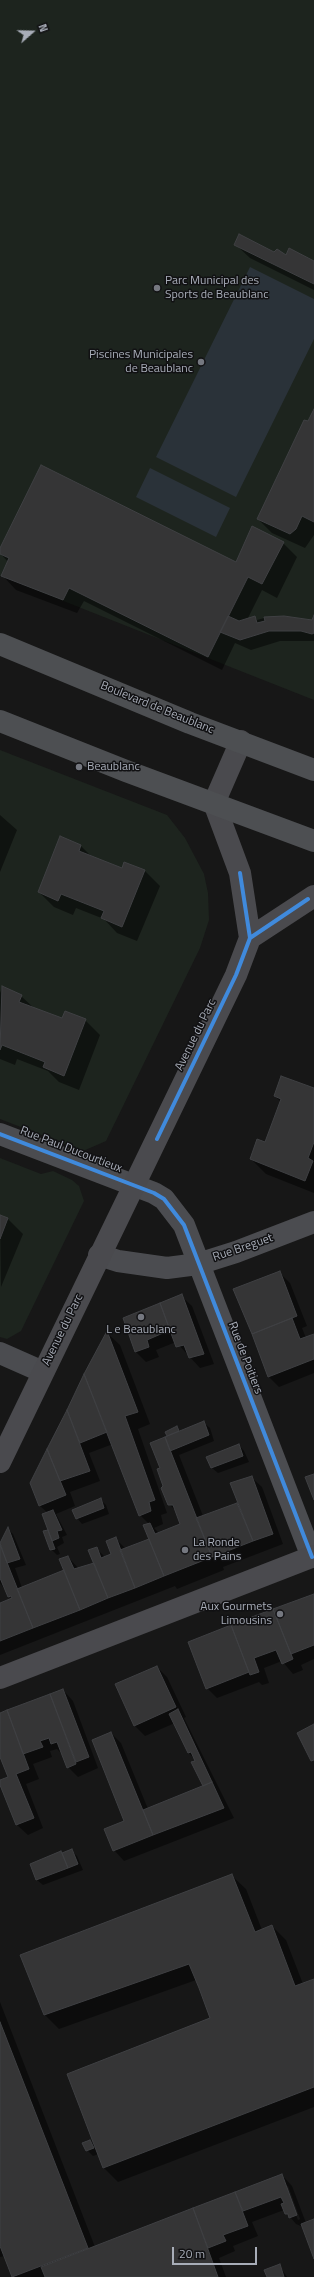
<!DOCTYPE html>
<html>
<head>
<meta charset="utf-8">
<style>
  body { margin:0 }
  #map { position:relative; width:314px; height:2277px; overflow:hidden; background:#171717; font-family:"Titillium Web",sans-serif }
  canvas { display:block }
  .north { position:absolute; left:12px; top:12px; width:40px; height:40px; -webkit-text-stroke:3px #111113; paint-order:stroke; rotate:70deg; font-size:11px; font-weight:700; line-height:16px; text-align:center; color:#a8adb8 }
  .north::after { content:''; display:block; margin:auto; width:14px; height:18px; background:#a8adb8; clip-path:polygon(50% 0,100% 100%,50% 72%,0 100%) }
  .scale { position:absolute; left:172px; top:2247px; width:85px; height:18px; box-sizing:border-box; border:2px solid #a8adb8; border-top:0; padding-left:5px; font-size:12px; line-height:14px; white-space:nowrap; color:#a8adb8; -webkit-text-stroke:3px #111113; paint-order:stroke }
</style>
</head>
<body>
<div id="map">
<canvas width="314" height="2277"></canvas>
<div class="north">N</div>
<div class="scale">20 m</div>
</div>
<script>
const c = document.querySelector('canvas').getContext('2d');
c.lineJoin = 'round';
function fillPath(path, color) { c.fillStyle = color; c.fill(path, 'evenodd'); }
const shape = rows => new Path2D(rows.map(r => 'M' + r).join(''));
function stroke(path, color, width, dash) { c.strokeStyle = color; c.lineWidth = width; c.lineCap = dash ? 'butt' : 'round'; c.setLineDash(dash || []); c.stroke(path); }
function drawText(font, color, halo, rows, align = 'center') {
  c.font = font + ' "Titillium Web",sans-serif'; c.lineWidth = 3; c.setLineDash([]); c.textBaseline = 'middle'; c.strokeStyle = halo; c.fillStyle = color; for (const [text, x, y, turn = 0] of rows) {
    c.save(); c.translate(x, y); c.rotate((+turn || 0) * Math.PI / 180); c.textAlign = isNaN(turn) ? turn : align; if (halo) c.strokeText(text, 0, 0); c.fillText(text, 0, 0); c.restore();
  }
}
const green = shape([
  [0,0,314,0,314,700,0,576],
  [0,750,167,815,185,838,204,874,208,893,209,920,200,948,106,1141,83,1151,0,1119],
  [0,1158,41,1174,53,1171,72,1180,79,1186,84,1201,21,1331,7,1339,0,1337]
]);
const water = shape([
  [250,267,314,299,314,339,236,497,156,457],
  [150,468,230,508,216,537,136,497]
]);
const shadow = shape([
  [235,244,314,262,314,290,250,258],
  [314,411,314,535,305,548,272,533,258,519],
  [283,543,297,557,277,598,262,590,247,620,255,617,257,620,264,618,313,621,314,617,314,641,280,641,251,650,235,643,222,670,84,601,77,613,16,590,2,575,8,562,0,553,0,551,237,563],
  [0,815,17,830,0,872],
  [80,845,92,857,123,870,124,863,145,871,160,886,137,941,117,933,104,919,76,908,73,915,54,907,39,892],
  [2,988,21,996,35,1009,62,1020,85,1020,100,1035,79,1090,59,1082,48,1071,17,1059,15,1065,0,1059,0,993],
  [314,1089,314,1193,266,1174,251,1159,265,1143,281,1102,275,1096],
  [0,1216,8,1219,23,1234,1,1287],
  [279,1272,290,1283,307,1326,302,1328,306,1338,314,1335,314,1373,279,1387,269,1377],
  [181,1296,192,1306,214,1364,200,1368,176,1342,156,1350,159,1357,146,1362,136,1352],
  [107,1333,120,1345,150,1424,138,1429,167,1513,161,1515,163,1524,154,1528,159,1533,181,1525,176,1511,169,1504,164,1486,161,1468,169,1436,166,1432,177,1428,181,1432,204,1423,210,1428,214,1441,179,1455,203,1516,239,1503,251,1477,262,1487,283,1544,223,1567,224,1570,177,1589,175,1586,0,1655,0,1604,12,1599,0,1583,0,1545,8,1529,13,1534,26,1565,15,1568,22,1588,66,1571,68,1557,79,1569,95,1563,96,1548,105,1557,112,1554,115,1538,126,1549,150,1539,149,1524,140,1515,113,1444,89,1453,100,1481,70,1492,75,1506,56,1514,67,1535,62,1537,64,1543,57,1547,60,1554,57,1555,51,1549,48,1513,40,1506,31,1483],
  [239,1445,244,1451,249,1462,218,1473,212,1468],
  [101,1500,106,1505,109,1514,82,1524,77,1518],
  [314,1595,314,1659,301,1665,303,1670,293,1674,282,1661,264,1668,269,1683,262,1685,259,1682,217,1698,207,1688],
  [157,1667,167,1677,186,1717,184,1718,234,1818,124,1861,114,1850,125,1821,111,1733,121,1743,148,1809,205,1787,196,1761,189,1753,175,1723,145,1736,135,1726,117,1684],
  [63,1690,73,1701,98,1768,78,1777,68,1767,62,1754,57,1749,50,1751,52,1757,33,1764,39,1779,26,1784,43,1828,28,1835,17,1825,0,1783,0,1781,10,1778,0,1754,0,1714],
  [72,1851,77,1856,83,1870,43,1885,37,1880,31,1864,61,1852,63,1854],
  [231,1875,246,1889,262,1930,272,1926,286,1940,303,1984,314,1980,314,2107,118,2182,104,2168,99,2154,93,2156,87,2150,90,2141,96,2147,211,2019,196,1980,59,2029,45,2015],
  [0,2002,95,2247,282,2175,292,2186,306,2223,314,2220,314,2256,303,2227,296,2224,284,2210,252,2222,258,2236,233,2246,235,2251,219,2258,226,2277,13,2277,5,2256,0,2257],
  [285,2186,288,2186,300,2219,298,2220],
  [279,2265,287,2277,268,2277]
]);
const building = shape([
  [239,234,274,252,277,249,286,255,289,248,314,261,314,284,234,245,239,234],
  [314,409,314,522,302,516,296,529,290,534,257,519,304,420,308,421,314,409],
  [41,465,236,562,252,526,284,542,262,584,248,577,208,657,69,588,63,600,1,576,9,558,0,554,0,548,41,465],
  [314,615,314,633,312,634,301,631,269,631,240,640,220,632,228,616,239,621,255,616,257,623,265,621,264,617,284,616,312,620,314,615],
  [60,836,81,845,79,851,122,868,124,862,145,870,122,927,101,918,104,911,61,894,58,901,38,892,60,836],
  [2,986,22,995,19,1002,62,1018,65,1011,86,1019,64,1076,43,1067,45,1062,2,1045,0,1050,2,986],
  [281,1076,314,1088,314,1142,308,1158,313,1161,305,1181,250,1159,257,1139,265,1142,281,1099,274,1096,281,1076],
  [0,1215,8,1218,0,1239,0,1215],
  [280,1271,297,1316,252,1334,233,1289,280,1271],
  [182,1294,204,1354,189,1358,184,1345,176,1347,160,1303,182,1294],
  [160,1303,170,1330,147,1340,149,1347,135,1352,123,1318,160,1303],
  [292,1318,300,1339,314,1334,314,1359,268,1377,252,1334,292,1318],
  [107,1331,138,1412,125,1416,155,1500,149,1502,151,1511,139,1516,84,1374,107,1331],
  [84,1374,107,1432,80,1443,67,1410,84,1374],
  [67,1410,90,1471,60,1481,47,1449,67,1410],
  [204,1421,209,1435,170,1451,165,1437,204,1421],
  [177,1426,179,1431,167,1436,165,1432,177,1426],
  [165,1437,212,1557,164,1576,143,1525,150,1523,155,1534,180,1524,173,1505,168,1505,161,1488,163,1486,157,1469,160,1468,150,1443,165,1437],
  [239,1444,243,1456,211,1468,206,1457,239,1444],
  [47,1449,66,1495,39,1506,30,1483,47,1449],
  [314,1474,314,1500,305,1477,314,1474],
  [252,1476,273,1534,253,1541,230,1483,252,1476],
  [101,1498,104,1508,76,1519,72,1510,101,1498],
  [237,1503,253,1541,212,1557,196,1518,237,1503],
  [53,1510,62,1530,57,1531,59,1538,52,1541,42,1514,53,1510],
  [8,1527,20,1559,7,1563,0,1543,8,1527],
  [48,1530,55,1549,50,1550,43,1531,48,1530],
  [116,1537,135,1588,108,1598,88,1550,97,1547,101,1558,111,1554,106,1541,116,1537],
  [149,1539,164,1576,135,1588,120,1550,149,1539],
  [0,1545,33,1628,0,1641,0,1603,12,1598,11,1596,8,1597,0,1578,0,1545],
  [68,1556,74,1569,94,1563,108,1598,80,1610,59,1559,68,1556],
  [64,1570,80,1610,33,1628,17,1589,64,1570],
  [314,1594,314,1645,291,1654,273,1609,314,1594],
  [273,1609,293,1659,282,1664,276,1650,254,1658,259,1672,250,1675,231,1625,273,1609],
  [231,1625,249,1672,206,1689,188,1642,231,1625],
  [157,1666,176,1707,134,1726,115,1684,157,1666],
  [63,1689,89,1757,76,1762,50,1694,63,1689],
  [50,1694,76,1764,67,1768,57,1742,51,1744,49,1738,40,1741,43,1747,23,1754,7,1710,50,1694],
  [178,1709,212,1782,203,1786,191,1762,195,1761,191,1752,188,1753,169,1714,178,1709],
  [7,1710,29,1769,16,1774,34,1818,16,1825,0,1785,0,1780,8,1777,0,1757,0,1713,7,1710],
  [314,1724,314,1760,311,1761,297,1733,314,1724],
  [111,1732,153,1835,113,1851,104,1829,124,1821,92,1740,111,1732],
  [212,1782,224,1808,153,1835,143,1810,212,1782],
  [72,1849,78,1864,68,1868,62,1853,72,1849],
  [61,1851,68,1868,36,1880,30,1864,61,1851],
  [232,1874,255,1932,272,1925,295,1986,314,1979,314,2087,103,2168,67,2074,210,2018,199,1988,189,1964,44,2015,20,1955,232,1874],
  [0,2022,88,2248,12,2277,0,2246,0,2022],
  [90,2140,94,2148,86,2151,82,2143,90,2140],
  [282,2174,297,2215,289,2218,288,2214,285,2214,281,2204,284,2203,281,2197,243,2211,235,2192,282,2174],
  [235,2192,248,2226,223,2235,226,2241,208,2248,193,2208,235,2192],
  [193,2208,218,2277,45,2277,41,2267,193,2208],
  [314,2219,314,2259,301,2224,314,2219],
  [280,2264,284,2277,267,2277,264,2270,280,2264]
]);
const street = shape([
  [0,1134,154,1193,164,1199,184,1225,312,1557],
  [99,1255,118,1261,167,1268,198,1264,236,1252,314,1222],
  [0,1353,43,1372]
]);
const secondary = shape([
  [250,938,314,896],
  [0,1462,236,975,250,938,240,873,214,803,241,741],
  [0,1678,314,1556]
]);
const primary = shape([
  [0,644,190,723,314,770],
  [0,721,126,771,314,841]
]);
const cycleway = shape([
  [250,938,308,899],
  [0,1134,154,1193,164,1199,184,1225,312,1557],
  [157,1139,236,975,250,938,240,873]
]);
const markers = [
  [157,288,4,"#757880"],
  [201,362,4,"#757880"],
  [79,767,4,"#757880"],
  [141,1317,4,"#757880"],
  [185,1550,4,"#757880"],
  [280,1614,4,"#757880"]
];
const poiNames = [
  ["Parc Municipal des",165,281],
  ["Sports de Beaublanc",165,295],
  ["Piscines Municipales",193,355,"right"],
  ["de Beaublanc",193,369,"right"],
  ["Beaublanc",87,767],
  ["L e Beaublanc",141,1330,"center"],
  ["La Ronde",193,1543],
  ["des Pains",193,1557],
  ["Aux Gourmets",272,1607,"right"],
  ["Limousins",272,1621,"right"]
];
const streetNames = [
  ["Boulevard de Beaublanc",157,708,22],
  ["Avenue du Parc",196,1035,-64],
  ["Rue Paul Ducourtieux",71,1150,21],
  ["Rue Breguet",243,1248,-19],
  ["Avenue du Parc",63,1330,-64],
  ["Rue de Poitiers",245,1358,69]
];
fillPath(green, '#1d241e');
fillPath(water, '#2a3239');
fillPath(shadow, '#0007');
fillPath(building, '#353536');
stroke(building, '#3f4043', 1);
stroke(street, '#4b4c50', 22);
stroke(secondary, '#4a4a4e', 22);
stroke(primary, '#4d4f52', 22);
stroke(cycleway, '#408adc', 4);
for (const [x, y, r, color] of markers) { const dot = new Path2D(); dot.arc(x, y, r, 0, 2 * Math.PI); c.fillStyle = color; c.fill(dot); stroke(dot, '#111113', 1.5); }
drawText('12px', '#a8adb8', '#111113', poiNames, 'left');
drawText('12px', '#a8adb8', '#111113', streetNames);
</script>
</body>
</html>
